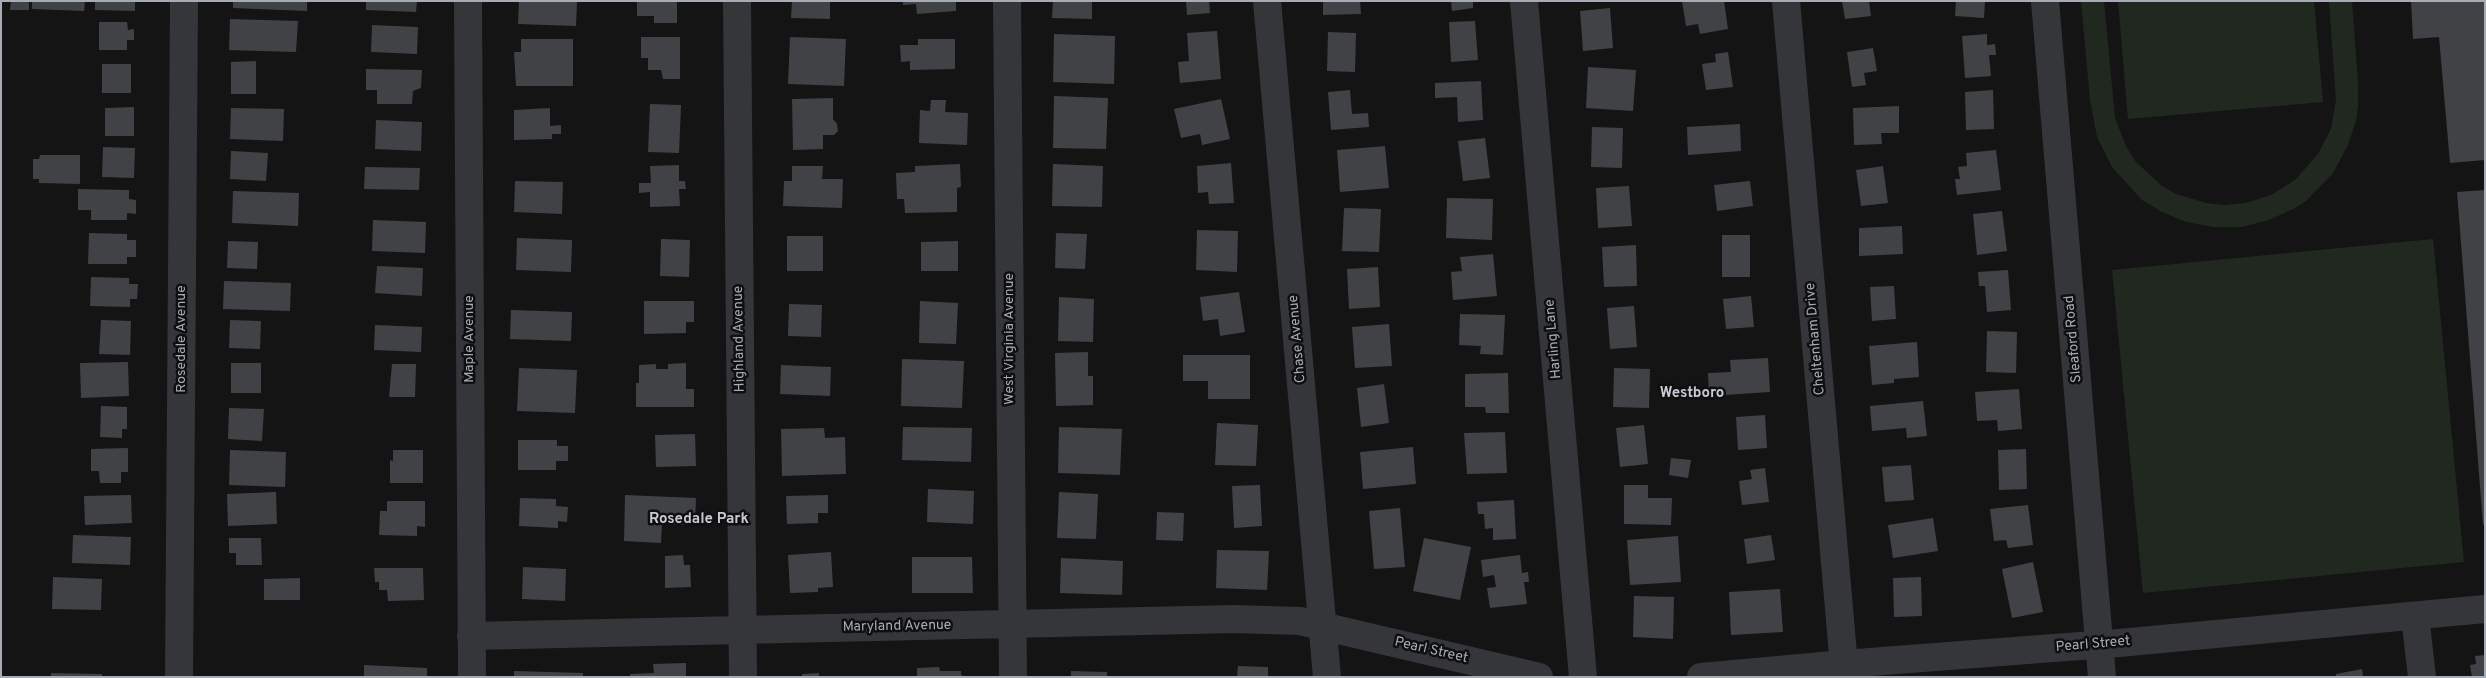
<!DOCTYPE html>
<html>
<head>
<meta charset="utf-8">
<style>
	body { margin:0 }
	#map { position:relative; width:2486px; height:678px; overflow:hidden; background:#141415; font-family:Overpass,sans-serif }
	canvas { display:block }
	.frame { position:absolute; inset:0; border:2px solid #a6acb5; pointer-events:none }
</style>
</head>
<body>
<div id="map">
<canvas width="2486" height="678"></canvas>
<div class="frame"></div>
</div>
<script>
const context = document.querySelector('canvas').getContext('2d');
context.lineJoin = 'round';
function paint(path, color) { context.fillStyle = color; context.fill(path, 'evenodd'); }
const poly = rows => new Path2D(rows.map(r => 'M' + r).join(''));
function stroke(path, color, width, dash) { context.strokeStyle = color; context.lineWidth = width; context.lineCap = dash ? 'butt' : 'round'; context.setLineDash(dash || []); context.stroke(path); }
function drawText(font, color, halo, rows, align = 'center') {
  context.font = font + ' Overpass,sans-serif'; context.lineWidth = 5; context.setLineDash([]); context.textBaseline = 'middle'; context.strokeStyle = halo; context.fillStyle = color; for (const [text, x, y, turn = 0] of rows) {
    context.save(); context.translate(x, y); context.rotate((+turn || 0) * Math.PI / 180); context.textAlign = isNaN(turn) ? turn : align; if (halo) context.strokeText(text, 0, 0); context.fillText(text, 0, 0); context.restore();
  }
}
paint(poly([
	[2081,1,2104,1,2115,118,2126,146,2135,161,2162,186,2176,194,2206,203,2225,205,2245,203,2271,195,2295,180,2318,154,2331,129,2336,100,2329,1,2352,1,2358,81,2358,106,2356,121,2348,145,2333,173,2306,201,2293,209,2269,220,2242,227,2213,227,2186,222,2162,212,2142,200,2112,167,2097,137,2090,100],
	[2118,1,2314,1,2323,102,2128,119],
	[2433,239,2464,562,2143,593,2112,270]
]), '#202820');
paint(poly([
	[11,1,29,1,29,10,10,10],
	[32,1,85,1,84,11,32,9],
	[95,1,135,1,135,11,95,10],
	[233,1,307,1,307,11,233,8],
	[366,1,417,1,416,12,366,10],
	[519,1,577,1,576,26,518,24],
	[637,1,677,1,677,23,654,23,654,16,637,16],
	[792,1,830,1,830,19,791,18],
	[903,1,956,1,956,11,917,14,916,4,903,5],
	[1053,1,1092,1,1092,19,1052,18],
	[1186,1,1209,1,1210,13,1187,15],
	[1323,1,1360,1,1361,14,1323,15],
	[1451,1,1473,1,1473,8,1452,11],
	[1682,1,1724,1,1728,29,1700,34,1698,24,1686,26],
	[1842,1,1869,1,1871,16,1845,19],
	[1956,1,1985,1,1984,18,1955,16],
	[2411,1,2485,1,2485,160,2450,163,2439,37,2413,39],
	[1610,8,1613,48,1583,51,1580,11],
	[230,19,298,21,296,52,229,50],
	[1475,21,1478,60,1451,62,1449,22],
	[99,22,127,22,128,30,134,29,134,40,127,40,127,50,99,50],
	[372,25,418,27,417,54,371,52],
	[1217,31,1221,79,1180,83,1178,62,1189,61,1187,33],
	[1328,32,1356,33,1355,72,1327,71],
	[1054,34,1115,36,1114,84,1053,82],
	[1987,34,1987,45,1995,44,1996,55,1989,55,1991,76,1965,78,1962,36],
	[641,37,680,37,680,79,663,79,661,70,648,70,648,58,641,58],
	[790,37,846,39,844,86,788,84],
	[521,39,573,39,573,86,516,86,514,52,521,52],
	[918,39,955,39,955,69,910,70,910,61,901,62,900,45,918,45],
	[1873,48,1877,71,1864,73,1866,85,1852,87,1847,52],
	[1728,52,1733,87,1706,90,1702,64,1716,62,1715,54],
	[256,61,256,94,231,94,231,62],
	[102,64,131,64,131,93,102,93],
	[1588,67,1636,70,1633,111,1586,108],
	[366,69,422,70,421,88,413,91,412,104,377,104,377,90,366,90],
	[1481,81,1483,120,1458,122,1457,97,1435,98,1435,83],
	[1350,90,1352,114,1368,113,1369,127,1331,130,1328,92],
	[1993,90,1994,129,1966,130,1965,92],
	[1054,96,1108,98,1106,149,1053,148],
	[833,98,833,119,837,124,838,131,834,135,823,135,823,149,793,150,792,99],
	[1221,99,1230,139,1202,145,1200,134,1181,138,1174,109],
	[931,100,946,100,945,112,968,113,967,145,919,143,920,110,930,111],
	[650,104,681,105,679,153,648,152],
	[1899,106,1899,133,1881,133,1882,144,1854,145,1853,108],
	[134,107,134,136,105,136,105,108],
	[231,108,284,109,283,141,230,139],
	[550,108,550,126,561,125,561,134,552,134,552,139,514,140,514,110],
	[376,120,422,122,421,151,375,149],
	[1740,124,1741,151,1688,155,1687,127],
	[1592,127,1623,128,1622,168,1591,167],
	[1485,138,1490,178,1463,181,1458,141],
	[1385,146,1389,188,1340,192,1337,150],
	[103,147,135,148,134,178,102,177],
	[1996,150,2001,190,1957,195,1955,179,1960,179,1958,167,1967,166,1966,153],
	[231,151,268,153,266,181,230,179],
	[40,155,80,155,80,184,39,183,39,179,33,179,33,159,39,159],
	[1231,163,1234,203,1209,204,1208,192,1198,193,1197,166],
	[960,164,961,187,957,188,957,212,905,213,904,199,897,199,896,173,915,172,915,166],
	[1053,164,1103,166,1102,207,1052,206],
	[679,165,679,181,685,181,686,189,679,189,680,206,650,207,650,192,639,193,639,183,651,183,650,166],
	[792,166,823,166,822,179,843,179,842,208,783,206,784,181,792,181],
	[1883,166,1888,203,1861,206,1856,170],
	[365,167,420,168,419,190,364,189],
	[515,181,563,182,562,214,514,212],
	[1750,181,1753,206,1717,211,1714,185],
	[1629,186,1632,226,1598,228,1596,188],
	[78,189,129,190,129,199,136,200,136,214,127,213,127,220,91,220,91,210,78,210],
	[2485,190,2485,524,2483,525,2457,192],
	[233,191,299,193,298,226,232,223],
	[1447,198,1493,199,1492,240,1446,238],
	[1344,208,1381,209,1379,252,1342,251],
	[2002,211,2007,251,1977,255,1973,214],
	[373,220,426,222,425,253,372,251],
	[1902,226,1903,254,1859,256,1859,228],
	[1197,230,1238,231,1237,272,1196,270],
	[89,233,127,234,127,240,136,240,136,257,127,257,127,264,88,264],
	[1056,233,1087,234,1085,269,1055,268],
	[1722,235,1750,235,1750,277,1722,277],
	[787,236,823,236,823,271,787,271],
	[517,238,572,240,571,272,516,270],
	[661,239,690,240,689,277,660,276],
	[228,241,258,242,257,269,227,268],
	[958,241,958,271,921,271,921,242],
	[1636,245,1637,286,1604,287,1602,247],
	[1493,254,1497,296,1453,300,1451,272,1462,271,1460,257],
	[377,266,423,268,422,296,375,293],
	[1378,267,1380,307,1349,309,1347,269],
	[2008,270,2011,310,1987,312,1985,286,1979,286,1978,272],
	[91,277,129,278,129,284,138,284,137,299,130,299,130,307,90,306],
	[224,281,291,283,290,311,223,309],
	[1894,286,1896,319,1872,321,1870,287],
	[1239,292,1245,332,1220,336,1218,319,1203,321,1200,297],
	[1751,296,1754,327,1726,329,1723,299],
	[1059,297,1094,299,1093,342,1058,341],
	[644,301,694,301,694,322,686,322,686,333,644,334],
	[920,301,958,303,956,344,919,343],
	[789,304,822,305,821,337,788,336],
	[1634,306,1637,347,1610,349,1607,308],
	[511,310,572,312,571,341,510,339],
	[1460,314,1505,315,1503,355,1480,354,1481,346,1459,345],
	[101,320,131,321,130,355,99,354],
	[230,320,261,321,260,349,229,348],
	[1389,324,1392,366,1355,368,1352,327],
	[375,325,422,327,421,352,374,350],
	[1987,331,2017,332,2016,373,1986,372],
	[1917,342,1919,377,1894,379,1894,383,1872,385,1869,346],
	[1088,352,1088,376,1093,376,1093,405,1056,406,1055,353],
	[1183,355,1250,355,1250,399,1208,399,1208,381,1183,381],
	[1768,358,1770,392,1709,396,1708,373,1731,372,1730,360],
	[902,359,964,361,962,408,901,406],
	[128,362,129,396,81,398,80,363],
	[231,363,261,363,261,393,231,393],
	[686,363,686,389,694,389,694,407,636,407,636,383,639,383,639,365,656,364,656,369,668,369,668,364],
	[392,364,416,364,415,397,389,397],
	[781,365,831,367,830,396,780,394],
	[519,368,577,370,575,413,517,411],
	[1614,368,1650,369,1649,408,1613,407],
	[1508,373,1509,413,1486,413,1485,407,1465,407,1465,374],
	[1384,384,1389,423,1361,427,1357,388],
	[2019,389,2022,429,1998,431,1997,420,1977,421,1975,392],
	[1923,401,1927,436,1907,438,1906,428,1872,431,1870,406],
	[101,406,127,407,127,429,122,429,122,438,100,437],
	[229,408,264,409,262,441,228,439],
	[1765,415,1767,448,1738,450,1736,417],
	[1217,423,1258,425,1256,466,1215,465],
	[1644,425,1648,464,1620,467,1616,428],
	[903,427,972,428,971,462,902,460],
	[1059,427,1122,429,1120,475,1058,473],
	[824,428,825,438,845,437,846,474,782,476,781,429],
	[1505,432,1507,473,1467,474,1464,433],
	[695,434,696,466,656,467,655,435],
	[518,440,557,440,557,446,568,446,568,461,556,461,556,470,518,470],
	[1413,447,1416,484,1363,489,1360,452],
	[128,448,128,472,121,472,121,483,100,483,99,471,91,471,91,449],
	[2026,449,2027,489,1999,490,1998,450],
	[230,450,286,452,285,487,229,485],
	[393,450,423,450,423,483,390,483,390,460,393,461],
	[1671,458,1691,460,1688,478,1669,475],
	[1911,465,1914,500,1885,502,1882,467],
	[1765,468,1769,502,1742,505,1739,481,1752,479,1750,470],
	[1260,485,1262,526,1234,528,1232,486],
	[1624,485,1648,485,1648,498,1672,498,1671,525,1624,524],
	[928,489,974,491,973,524,927,522],
	[276,492,277,524,228,526,227,494],
	[1059,492,1098,494,1096,539,1057,538],
	[131,495,132,523,85,525,84,496],
	[625,495,696,498,695,525,662,524,661,543,624,541],
	[828,495,828,513,818,513,818,523,787,524,786,496],
	[520,498,556,499,556,506,568,507,567,522,558,521,558,528,519,526],
	[1514,500,1516,539,1493,540,1493,528,1485,529,1484,514,1478,514,1477,502],
	[387,501,425,501,425,527,417,526,417,536,379,535,380,511,387,511],
	[2028,505,2033,545,2008,548,2006,540,1994,541,1990,509],
	[1400,508,1405,567,1374,569,1369,511],
	[1157,512,1184,513,1183,541,1156,540],
	[1933,518,1938,551,1893,558,1888,525],
	[73,535,131,537,130,565,72,563],
	[1771,535,1775,560,1747,564,1744,539],
	[1678,536,1681,582,1630,585,1627,540],
	[229,538,261,538,262,565,236,565,236,553,229,553],
	[1424,538,1471,547,1460,600,1413,591],
	[1217,550,1269,551,1267,590,1216,588],
	[831,552,833,587,818,588,818,592,790,593,788,555],
	[683,555,684,565,690,565,691,587,665,588,665,556],
	[1520,555,1522,573,1528,572,1529,582,1524,582,1527,604,1490,608,1487,588,1496,587,1494,575,1483,577,1481,560],
	[912,557,972,557,973,593,912,593],
	[1061,558,1123,561,1122,595,1060,593],
	[2033,562,2043,612,2012,618,2002,569],
	[523,567,566,569,565,601,522,599],
	[374,568,423,568,424,600,388,601,387,590,379,590,379,582,375,582],
	[53,577,102,579,101,610,52,609],
	[1921,577,1922,616,1894,617,1893,578],
	[300,578,300,600,264,600,264,579],
	[1780,589,1783,632,1731,635,1729,592],
	[1634,596,1674,597,1673,639,1633,637],
	[2485,655,2485,677,2472,677,2470,665,2476,664,2475,656],
	[686,663,686,677,630,677,630,674,654,673,653,664],
	[364,665,427,668,427,677,364,677],
	[1238,666,1268,667,1268,677,1237,677],
	[939,667,940,671,961,671,961,675,966,677,917,677,917,668],
	[2362,669,2363,677,2336,677,2336,674],
	[514,671,583,673,583,677,514,677],
	[1071,671,1107,672,1107,677,1071,677],
	[51,673,102,674,102,677,51,677],
	[819,673,819,677,802,677,802,674]
]), '#404245');
stroke(poly([
	[468,1,472,677],
	[737,1,743,677],
	[1007,1,1013,677],
	[1267,1,1327,677],
	[1524,1,1583,677],
	[1786,1,1845,677],
	[2045,1,2102,677],
	[2415,616,2422,677],
	[471,636,1234,619,1300,621,1539,677],
	[179,677,184,1],
	[1701,677,1844,664,2119,643,2485,609]
]), '#35363a', 28);
drawText('14px', '#a6acb5', '#0f0f10', [
	["Rosedale Avenue",182,339,-90],
	["Maple Avenue",470,339,-90],
	["Highland Avenue",740,339,-91],
	["West Virginia Avenue",1010,339,-90],
	["Chase Avenue",1298,339,-95],
	["Harling Lane",1554,339,-95],
	["Cheltenham Drive",1816,339,-95],
	["Sleaford Road",2074,339,-95],
	["Maryland Avenue",897,627,-1],
	["Pearl Street",2093,645,-5],
	["Pearl Street",1431,651,13]
]);
drawText('bold 15px', '#c7cad1', '#0f0f10', [
	["Westboro",1692,394],
	["Rosedale Park",699,520]
]);
</script>
</body>
</html>
